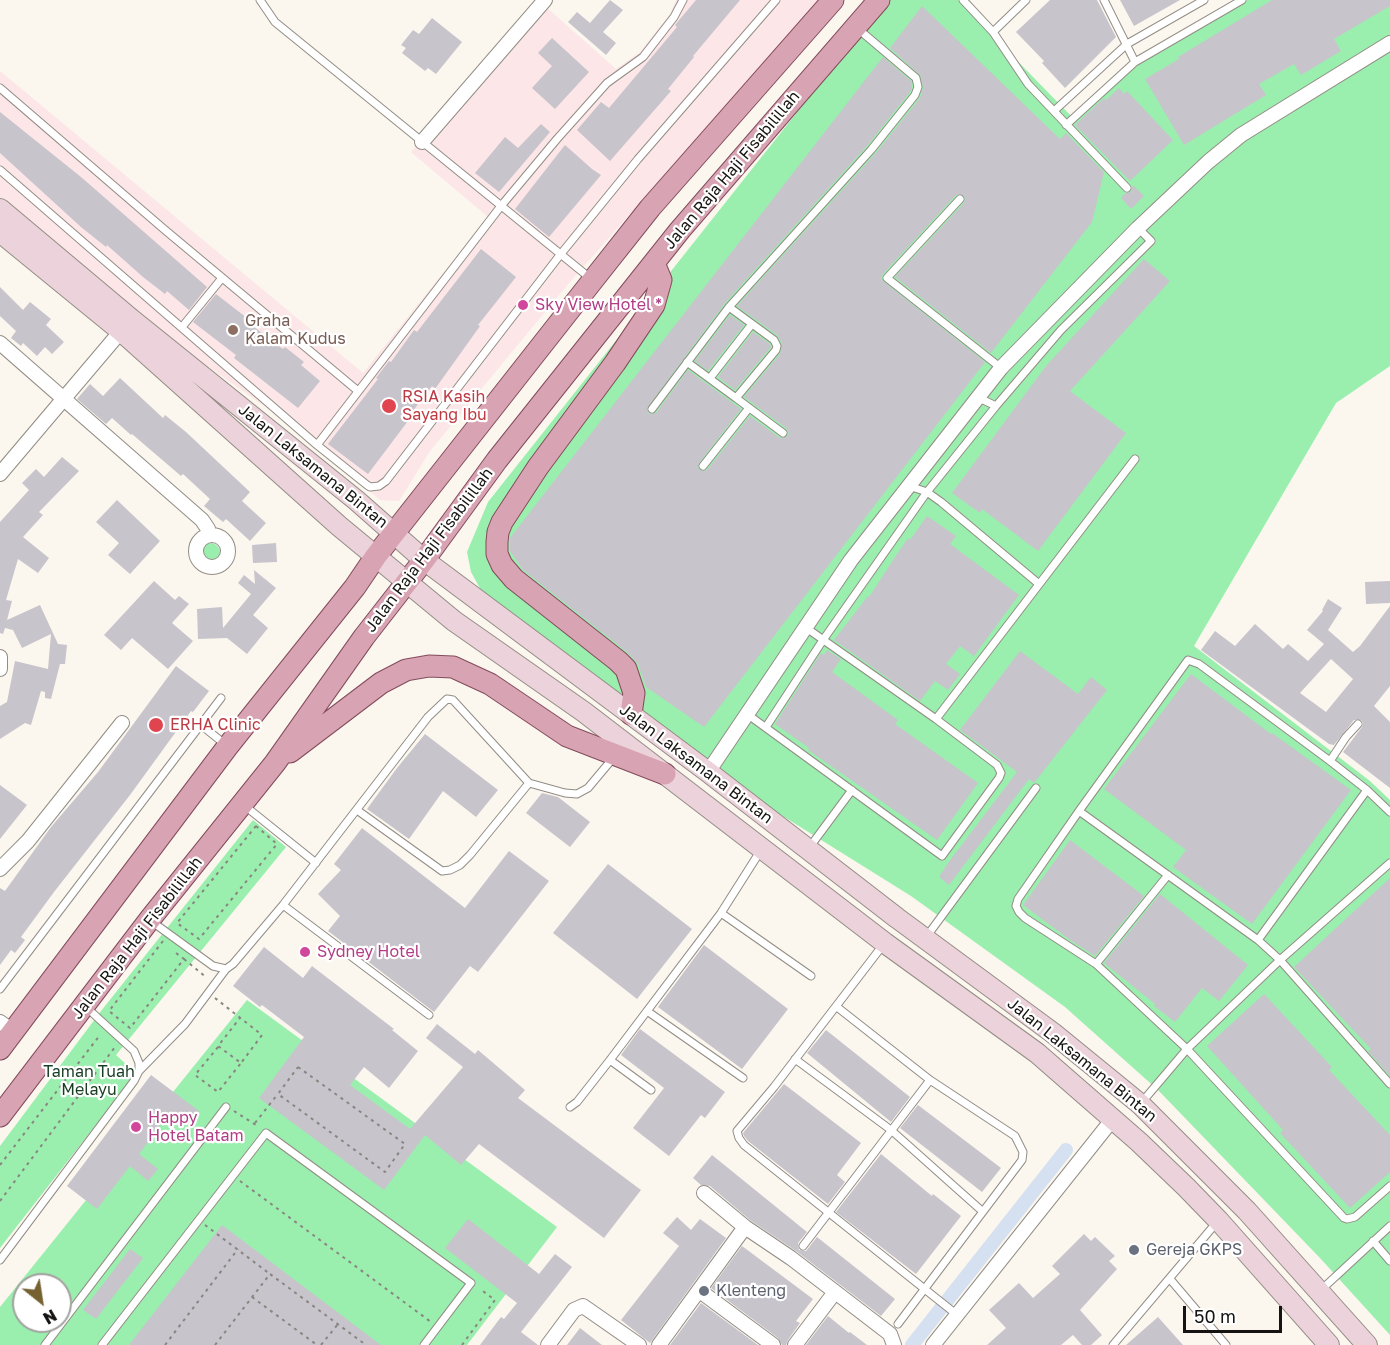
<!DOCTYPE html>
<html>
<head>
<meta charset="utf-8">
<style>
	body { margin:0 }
	#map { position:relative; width:1390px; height:1345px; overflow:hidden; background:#fbf6ee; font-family:"Golos Text",sans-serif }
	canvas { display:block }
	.north { position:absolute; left:12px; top:1273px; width:60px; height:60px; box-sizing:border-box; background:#fff; border:2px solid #a2a1a0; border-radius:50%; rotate:150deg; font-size:16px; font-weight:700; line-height:24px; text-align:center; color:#161412 }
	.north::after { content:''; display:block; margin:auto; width:21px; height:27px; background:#766231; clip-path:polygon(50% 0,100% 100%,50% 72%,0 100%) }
	.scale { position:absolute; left:1183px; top:1306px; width:99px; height:27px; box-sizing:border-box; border:3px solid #161412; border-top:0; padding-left:8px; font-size:18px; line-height:21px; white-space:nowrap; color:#161412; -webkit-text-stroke:4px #fff; paint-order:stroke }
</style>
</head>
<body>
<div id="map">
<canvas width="1390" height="1345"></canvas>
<div class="north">N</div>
<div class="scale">50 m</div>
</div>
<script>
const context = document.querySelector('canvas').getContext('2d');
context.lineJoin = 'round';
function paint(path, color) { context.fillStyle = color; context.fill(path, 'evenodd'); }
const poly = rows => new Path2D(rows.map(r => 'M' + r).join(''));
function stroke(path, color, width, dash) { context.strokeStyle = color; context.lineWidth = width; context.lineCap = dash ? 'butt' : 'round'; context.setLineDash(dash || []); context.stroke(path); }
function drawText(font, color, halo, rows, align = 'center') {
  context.font = font + ' "Golos Text",sans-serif'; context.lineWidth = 4.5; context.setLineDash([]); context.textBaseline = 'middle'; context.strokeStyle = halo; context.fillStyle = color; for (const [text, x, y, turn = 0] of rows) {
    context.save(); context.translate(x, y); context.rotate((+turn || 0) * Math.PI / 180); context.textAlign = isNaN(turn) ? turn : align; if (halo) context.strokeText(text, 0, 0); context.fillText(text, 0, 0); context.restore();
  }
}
paint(poly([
	[676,0,834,0,768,73,646,196,569,283,430,451,399,501,380,500,297,429,52,257,0,213,0,71,363,373,488,217,411,152,545,6,616,69,639,53,670,14]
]), '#fce6e7');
paint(poly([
	[886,0,958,0,1075,120,1135,65,1247,0,1390,0,1390,366,1336,403,1194,646,1370,781,1390,800,1390,1335,1320,1258,1158,1090,1065,1007,911,896,709,770,498,621,471,572,467,552,488,502],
	'202 552a9 9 0 1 1 18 0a9 9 0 1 1-18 0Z',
	[253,820,286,847,116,1055,127,1065,131,1073,130,1081,0,1248,0,1146,101,1011],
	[247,1000,557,1227,467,1345,0,1345,0,1307],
	[24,1285,60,1285,60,1321,24,1321]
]), '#9aefae');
stroke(poly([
	[912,1345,1066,1150]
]), '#d5e0f1', 14);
paint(poly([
	[610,0,623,10,603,32,616,43,606,55,568,22,577,12,590,23],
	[696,0,740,0,693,56,694,57,668,89,671,91,610,161,577,130,601,102,609,108,677,27,675,25],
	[1050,0,1097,0,1116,37,1065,88,1042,63,1044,61,1016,32],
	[1120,0,1180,0,1134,26],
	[1272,0,1390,0,1390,6,1334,39,1341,51,1301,75,1294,64,1259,84,1266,95,1184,145,1145,79,1179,59,1178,57],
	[922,6,1060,139,1066,133,1104,172,1092,222,991,353,895,277,964,203,965,198,963,195,956,195,883,274,881,278,884,282,985,362,704,727,646,687,638,664,627,652,523,570,510,551,510,538,883,57,911,81,912,87,910,92,867,146,725,303,647,408,649,414,656,413,688,370,741,409,699,463,698,468,702,471,707,470,750,416,780,438,787,437,789,433,786,428,744,397,780,354,782,343,777,335,737,306,875,154,920,98,923,88,921,76,890,48],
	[432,18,462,42,436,74,428,68,425,71,402,53,406,48,401,45,413,30,419,34],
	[552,38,589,72,555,109,532,88,552,66,538,53],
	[1119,88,1124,94,1127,91,1173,140,1130,181,1075,125,1104,98,1106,100],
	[0,112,81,177,207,287,189,310,167,291,165,294,143,277,107,245,106,247,81,227,0,153],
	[541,124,550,132,499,192,475,173,505,137,518,148],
	[565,145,592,169,601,175,549,237,515,209],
	[1133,185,1144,196,1131,209,1121,198,1125,193,1131,192],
	[481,249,516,277,478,325,480,326,435,389,432,386,412,412,414,413,368,474,328,444,378,379,376,378,389,361,391,362,414,330,417,332],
	[1144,259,1170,281,1070,391,1126,433,1038,551,982,509,980,513,952,493,1046,366],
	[0,287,23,310,30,302,51,319,46,325,64,342,52,354,45,347,37,356,23,343,21,346,11,338,16,331,0,316],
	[216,294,256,325,254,327,283,349,285,347,304,362,301,365,320,381,298,408,234,358,236,355,193,322],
	[730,315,744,325,708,371,695,361],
	[753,332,770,344,771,347,735,390,718,377],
	[120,378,163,418,165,415,186,432,250,492,242,501,266,523,250,541,226,519,223,522,204,506,210,499,183,474,181,476,132,434,131,435,112,418,106,424,77,399,90,384,103,396],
	[62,457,79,471,39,512,43,515,23,537,49,558,38,573,18,559,6,600,12,601,7,620,40,605,58,644,67,645,65,664,60,664,51,699,45,698,45,692,41,691,31,725,25,723,0,739,0,706,7,702,15,661,48,669,51,634,22,648,13,630,5,628,3,634,0,633,0,522,29,490,22,483,36,469,44,477],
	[117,500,160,541,130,574,108,555,119,543,96,522],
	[927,516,956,536,950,544,1019,595,974,656,960,646,946,664,960,674,948,690,935,681,920,701,834,640,868,596,869,597,897,554,908,538,910,540],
	[276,543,277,562,253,563,252,545],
	[254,570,276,588,253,615,268,628,247,654,227,638,198,639,197,609,222,607,223,628,251,594,238,583,244,575,255,584],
	[154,581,175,600,179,596,189,604,172,623,193,641,168,669,132,638,121,650,104,635],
	[1390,581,1390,603,1366,604,1365,582],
	[1328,599,1342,608,1328,630,1353,652,1360,646,1390,606,1390,686,1374,706,1390,722,1390,788,1343,752,1362,727,1363,723,1361,720,1354,720,1334,745,1329,744,1201,650,1215,631,1235,646,1255,624,1283,649,1288,644,1308,661,1324,644,1307,630,1323,611,1322,610],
	[1331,659,1353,679,1326,712,1300,693],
	[827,650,841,659,832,672,898,720,895,724,978,783,937,840,808,750,809,748,775,724,821,653,824,655],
	[1020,651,1078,694,1091,677,1107,690,1034,783,1029,779,949,885,939,877,948,863,1017,772,960,730],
	[176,666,209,691,193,712,191,711,130,795,54,892,21,937,25,940,15,953,11,950,0,965,0,888,5,891,51,827,98,772],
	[1191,674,1271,734,1272,733,1351,790,1252,924,1173,867,1186,850,1104,789],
	[425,734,498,790,476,817,443,791,409,839,367,809,397,768],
	[0,785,27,805,0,839],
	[542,793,558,797,590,822,570,847,526,813],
	[362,828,465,908,509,851,549,881,478,972,470,966,434,1012,328,931,340,916,318,894,341,870,334,864],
	[1070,840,1144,896,1095,956,1070,940,1023,905],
	[608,864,692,929,637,999,553,933],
	[1390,878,1390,1076,1368,1051,1371,1049,1294,967],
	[1160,894,1248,965,1219,1001,1202,988,1175,1022,1154,1006,1155,1004,1104,963],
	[704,945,788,1009,742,1069,658,1007],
	[264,947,303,978,312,966,394,1029,392,1030,418,1051,389,1088,364,1067,350,1085,410,1129,463,1067,426,1038,437,1024,475,1054,478,1050,525,1090,518,1098,641,1190,604,1238,479,1144,461,1165,425,1135,384,1190,259,1098,304,1037,262,1005,260,1007,233,986],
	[1264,994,1332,1067,1329,1070,1390,1135,1390,1172,1350,1208,1280,1133,1283,1130,1207,1046],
	[640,1029,725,1092,705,1118,701,1115,669,1156,633,1128,664,1088,621,1055],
	[826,1030,910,1097,891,1122,807,1053],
	[151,1075,199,1111,189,1124,171,1111,139,1154,158,1169,148,1181,130,1166,97,1209,67,1186],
	[784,1084,861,1143,837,1175,845,1182,828,1204,748,1141,744,1136,743,1133],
	[918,1105,1001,1168,982,1192,900,1128],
	[881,1154,932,1196,933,1194,961,1216,916,1274,836,1212],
	[712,1155,807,1232,798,1243,799,1250,806,1251,817,1237,895,1299,881,1316,796,1251,750,1220,710,1186,701,1185,693,1178],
	[677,1217,691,1230,700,1219,726,1238,650,1343,621,1320,679,1246,663,1233],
	[468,1219,539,1274,555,1254,572,1267,521,1332,538,1345,480,1345,501,1317,504,1319,517,1303,445,1248],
	[222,1225,381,1345,129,1345],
	[1084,1234,1091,1241,1095,1237,1115,1256,1109,1261,1117,1269,1080,1310,1102,1335,1091,1345,1082,1345,1073,1335,1061,1345,987,1345,1006,1328,989,1310,1019,1283,1033,1298,1060,1274,1052,1266],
	[742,1246,813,1299,796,1321,800,1323,788,1340,786,1345,782,1345,778,1338,711,1288],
	[130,1249,143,1258,96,1319,83,1310],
	[701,1303,758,1345,670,1345],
	[828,1316,849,1333,850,1332,867,1345,806,1345],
	[1158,1317,1183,1345,1126,1345],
	[580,1328,602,1345,567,1345]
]), '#c8c4cc');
const lane = poly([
	[260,0,275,22,590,278],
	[963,0,993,32,1028,84,1127,188],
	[1104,0,1135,62],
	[993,32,1026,0],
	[0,88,165,230,358,391],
	[1054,111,1127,44,1204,0],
	[1066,125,1135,62,1242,0],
	[0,170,317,445,367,485,370,487,379,486,386,481,560,255,638,159,776,0],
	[960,199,887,278,1001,368],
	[182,327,222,278],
	[687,362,736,398,776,350,777,346,774,340,729,307],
	[710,378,752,324],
	[977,397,996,406],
	[736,398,783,433],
	[652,409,729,307,871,150,915,95,918,87,916,78,857,28],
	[317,445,501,206,557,139,607,83,643,57,674,17,683,0],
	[703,466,749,408],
	[909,486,927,492,941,502,1039,584],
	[747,714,942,856,999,778,1001,773,997,765,936,719,805,627],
	[936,719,1135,459],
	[201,725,226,745],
	[766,727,823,640,927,492,996,406,1061,330,1151,241,1138,228],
	[1330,761,1346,737,1358,724],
	[245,806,316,863],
	[357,810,442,871,450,870,460,865,470,855,529,783],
	[1079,811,1258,940,1280,960,1390,1084],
	[1390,812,1367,790,1330,761,1199,664,1188,660,1079,811,1018,899,1016,906,1019,912,1025,918,1096,964,1187,1049,1344,1218,1347,1219,1355,1217,1390,1186],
	[809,848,852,790],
	[283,905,429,1015],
	[721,913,811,976],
	[151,921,213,966,226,969,233,964,283,905,428,717,447,699,453,700,529,783,565,793,577,794,588,788,614,757],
	[927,936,1036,788],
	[1258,940,1367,790],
	[883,945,774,1087,737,1131,739,1138,744,1145,956,1314],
	[1096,964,1168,875],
	[0,989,221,698],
	[837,1007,930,1080,1015,1136,1023,1152,1022,1160,898,1324],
	[647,1011,743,1078],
	[795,1059,891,1130,982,1211],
	[610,1060,651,1090],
	[139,1071,185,1024,226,969],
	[1142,1102,1187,1049,1280,960,1390,863],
	[570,1107,577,1102,610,1060,721,913,761,850],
	[1373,1241,1390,1261],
	[803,1246,930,1080],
	[0,1260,134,1081,139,1071,139,1063,134,1051,86,1007],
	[1170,1279,1226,1345],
	[1321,1290,1390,1226],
	[45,1345,226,1107],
	[102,1345,266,1133,471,1283,424,1345],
	[1113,1345,1217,1222]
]);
const street = poly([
	[422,142,545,0],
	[0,343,202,520,208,529,209,535],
	[0,474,127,324],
	'196 551a16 16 0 1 1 32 0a16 16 0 1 1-32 0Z',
	[0,657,0,669],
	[708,772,851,560,1001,368,1138,228,1208,162,1241,135,1390,43],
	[0,869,28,841,122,723],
	[0,1022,13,1031],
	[704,1193,745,1227,791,1258,890,1334,894,1345],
	[700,1291,773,1345],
	[548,1345,574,1310,583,1306,639,1345],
	[659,1345,745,1227],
	[795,1345,835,1292],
	[933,1345,1112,1120]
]);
const secondary = poly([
	[0,209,131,319,356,500,424,560,708,772,897,918,1053,1033,1140,1104,1247,1211,1367,1345],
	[0,232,121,331,339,526,454,621,584,712,885,943,1037,1053,1139,1142,1186,1187,1219,1221,1329,1345]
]);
const primary = poly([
	[631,714,634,693,626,669,618,661,514,579,502,565,497,554,497,542,498,532,502,522,538,467,615,363,654,305,661,280,654,263],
	[290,752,381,683,406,670,429,666,453,667,490,684,567,736,665,774],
	[0,1049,228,746,355,587,376,556,593,280,650,208,833,0],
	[0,1116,150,919,275,763,364,637,424,560,497,460,680,230,879,0]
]);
stroke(lane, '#928d85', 9);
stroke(street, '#928d85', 16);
stroke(secondary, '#928d85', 22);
stroke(primary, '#834b5b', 23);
stroke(poly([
	[256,826,277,844,199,939,177,923,256,826],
	[163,941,109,1011,130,1028,184,959,176,953],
	[184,959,207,978],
	[215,998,262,1035,241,1063,218,1046,240,1018],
	[218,1047,195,1075,218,1092,241,1063],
	[298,1067,405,1144,385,1172,278,1094,298,1067],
	[234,1111,259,1127],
	[255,1123,277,1095],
	[0,1165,100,1035],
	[240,1181,431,1322],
	[0,1201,115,1047],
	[205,1225,270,1274],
	[252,1297,317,1345],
	[165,1345,238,1249],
	[215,1345,270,1274,366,1345],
	[321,1345,338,1324],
	[462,1345,495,1300,480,1289]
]), '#898580', 2, [3, 4.5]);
stroke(lane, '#fff', 7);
stroke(street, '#fff', 14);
stroke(secondary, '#ecd2da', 20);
stroke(primary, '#d8a4b4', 21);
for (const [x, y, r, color] of [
	[523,305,6,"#d1479c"],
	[233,330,6,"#8d6e63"],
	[389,406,8,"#e0444e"],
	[156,725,8,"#e0444e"],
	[305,952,6,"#d1479c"],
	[136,1127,6,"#d1479c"],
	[1134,1250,6,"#6b7280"],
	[704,1291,6,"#6b7280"]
]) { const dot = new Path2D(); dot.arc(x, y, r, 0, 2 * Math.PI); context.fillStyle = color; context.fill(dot); stroke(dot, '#fff', 2); }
drawText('16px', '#161412', '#fff', [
	["Jalan Raja Haji Fisabilillah",732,170,-50],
	["Jalan Laksamana Bintan",313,466,39],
	["Jalan Raja Haji Fisabilillah",429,550,-53],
	["Jalan Laksamana Bintan",696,764,37],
	["Jalan Raja Haji Fisabilillah",137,938,-52],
	["Jalan Laksamana Bintan",1082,1060,39]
]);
drawText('16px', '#b23c85', '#fff', [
	["Sky View Hotel *",535,305],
	["Sydney Hotel",317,952],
	["Happy",148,1118],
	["Hotel Batam",148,1136]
], 'left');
drawText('16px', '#785e54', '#fff', [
	["Graha",245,321],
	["Kalam Kudus",245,339]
], 'left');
drawText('16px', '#be3a42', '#fff', [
	["RSIA Kasih",402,397],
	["Sayang Ibu",402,415],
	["ERHA Clinic",170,725]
], 'left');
drawText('16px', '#173d22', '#fff', [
	["Taman Tuah",89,1072],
	["Melayu",89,1090]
]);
drawText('16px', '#5b616d', '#fff', [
	["Gereja GKPS",1146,1250],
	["Klenteng",716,1291]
], 'left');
</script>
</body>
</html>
